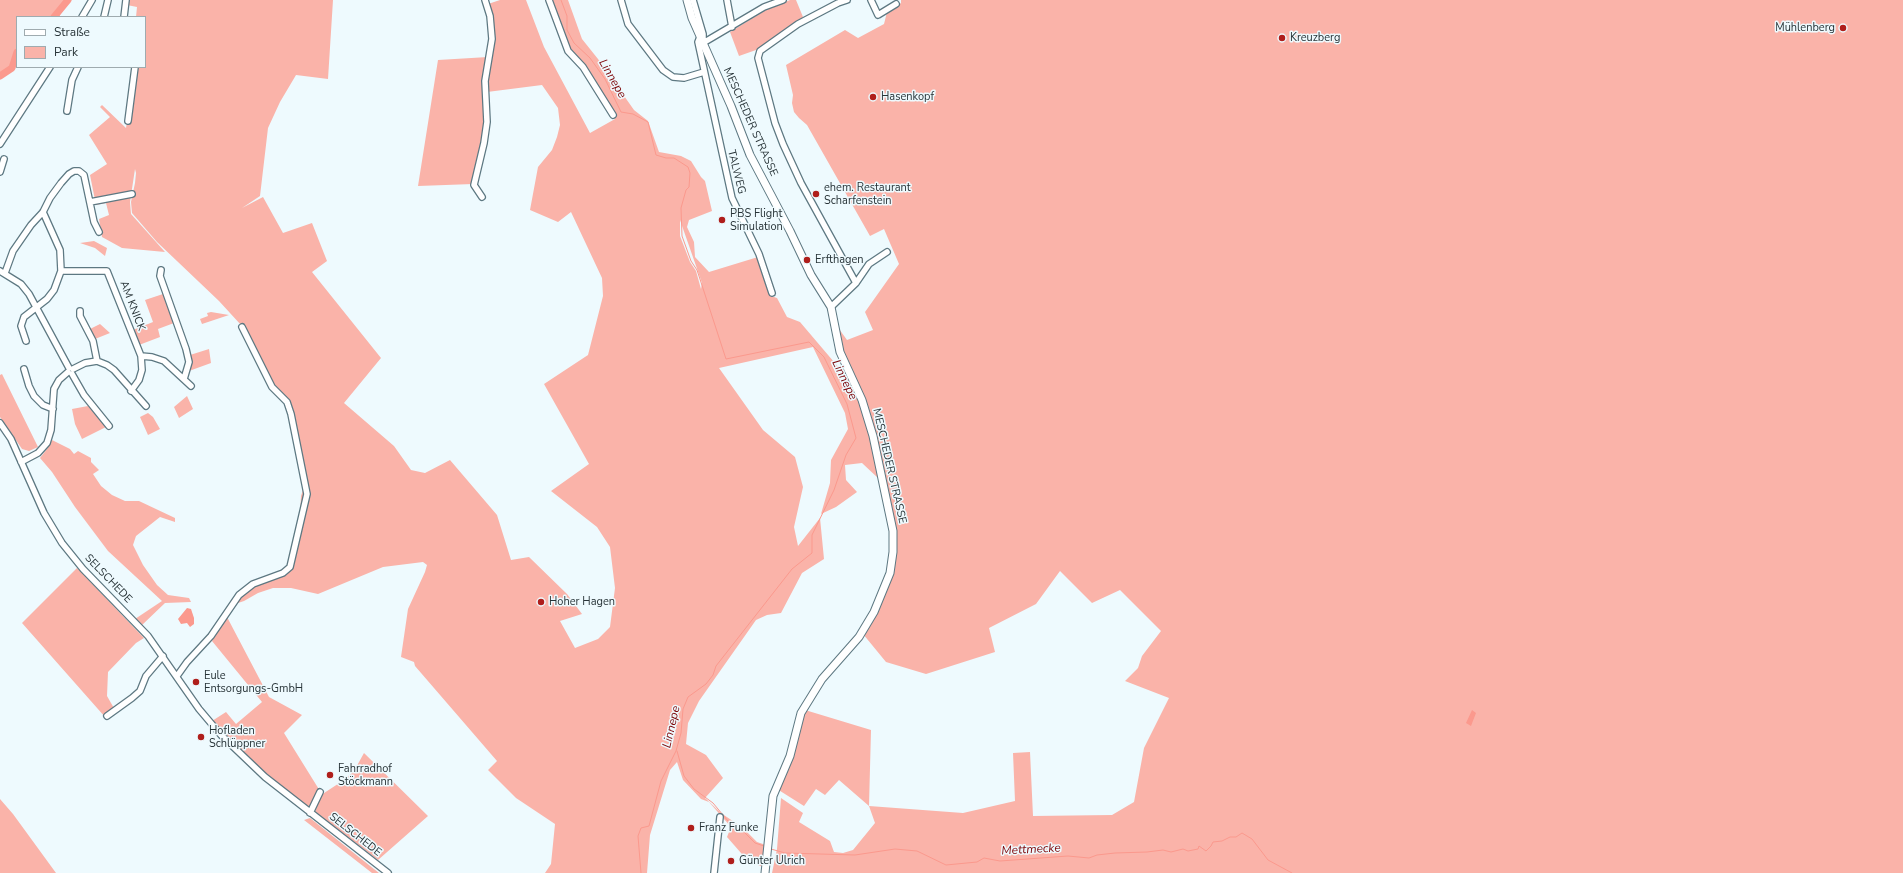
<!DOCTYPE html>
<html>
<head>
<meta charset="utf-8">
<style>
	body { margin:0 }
	#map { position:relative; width:1903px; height:873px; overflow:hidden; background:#eefafe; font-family:"Nunito Sans",sans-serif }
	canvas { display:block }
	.legend { position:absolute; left:16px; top:16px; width:130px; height:52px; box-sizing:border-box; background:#eefafe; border:1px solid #9fabaf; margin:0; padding:5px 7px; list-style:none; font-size:12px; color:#283438 }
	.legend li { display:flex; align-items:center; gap:8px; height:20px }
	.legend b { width:20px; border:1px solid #9fabaf }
</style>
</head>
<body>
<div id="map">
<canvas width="1903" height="873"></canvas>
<ul class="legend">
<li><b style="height:5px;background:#fff"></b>Straße</li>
<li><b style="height:11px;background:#fab3a9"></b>Park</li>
</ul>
</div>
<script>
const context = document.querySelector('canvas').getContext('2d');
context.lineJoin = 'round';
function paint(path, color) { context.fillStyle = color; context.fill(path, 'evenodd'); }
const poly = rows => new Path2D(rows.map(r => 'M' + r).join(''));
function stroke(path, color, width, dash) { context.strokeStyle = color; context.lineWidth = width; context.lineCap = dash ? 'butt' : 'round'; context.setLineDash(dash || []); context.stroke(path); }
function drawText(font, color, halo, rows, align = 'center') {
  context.font = font + ' "Nunito Sans",sans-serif'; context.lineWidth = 3; context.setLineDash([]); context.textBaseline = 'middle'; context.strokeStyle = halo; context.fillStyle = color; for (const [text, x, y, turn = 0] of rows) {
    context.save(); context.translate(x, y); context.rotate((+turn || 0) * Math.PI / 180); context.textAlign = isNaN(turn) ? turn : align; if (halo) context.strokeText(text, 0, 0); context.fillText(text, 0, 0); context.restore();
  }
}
paint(poly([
	[0,0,67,0,59,17,17,17,17,60,14,68,0,79],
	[128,0,333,0,328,79,296,75,280,102,268,128,260,196,242,208,263,197,283,233,312,223,327,261,312,272,381,358,344,403,394,446,411,470,425,473,450,460,497,515,511,560,529,557,567,594,582,614,560,621,575,648,598,639,610,627,615,588,610,547,597,527,551,491,589,464,544,384,588,355,603,296,602,278,571,212,558,222,530,210,538,167,552,150,557,137,560,125,558,108,542,85,487,92,486,82,493,40,488,4,500,0,526,0,544,47,590,133,615,119,585,66,570,50,552,0,568,0,582,39,598,59,634,110,648,121,659,152,681,156,691,161,701,177,705,181,712,211,689,220,687,227,694,242,695,257,709,272,758,257,771,296,777,298,787,317,800,322,851,382,869,429,879,479,862,463,845,465,846,480,857,492,836,507,821,514,830,483,831,460,848,429,845,413,813,347,719,368,763,430,795,457,803,487,794,527,798,546,820,518,824,559,802,573,781,613,767,615,756,620,699,701,688,723,686,744,706,755,723,778,705,798,721,813,743,828,757,842,766,845,763,867,748,861,727,837,731,827,709,802,701,799,683,780,677,762,670,770,650,835,647,873,545,873,551,864,555,824,516,798,488,770,497,761,415,666,414,662,401,657,408,609,425,572,427,565,423,562,383,567,318,594,291,588,273,588,258,593,244,601,232,605,245,591,291,568,300,517,301,496,304,487,293,413,274,386,241,325,219,301,157,242,132,213,131,202,135,183,136,173,135,169,130,202,131,214,165,252,122,248,102,237,99,219,109,215,106,203,96,205,90,175,107,164,89,135,110,117,100,107,102,105,126,128,136,67,145,67,145,17,136,17,137,7,127,5],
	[680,220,702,283,701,289,696,271,690,262,680,236],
	[790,0,796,0,803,17,756,50,739,56,730,32,766,10],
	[901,0,1903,0,1903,873,772,873,777,849,781,798,803,813,799,822,830,841,834,852,843,853,853,850,875,823,869,806,839,780,825,795,816,789,804,806,777,789,805,710,871,730,869,806,963,813,1015,801,1013,753,1030,752,1033,816,1112,815,1134,802,1144,748,1169,698,1125,681,1138,668,1142,656,1161,631,1120,590,1092,603,1060,571,1036,604,989,628,995,652,926,674,886,662,863,634,894,563,886,485,844,355,837,326,847,340,873,330,865,312,899,264,884,229,870,236,807,125,799,118,794,112,792,103,793,95,786,65,845,30,858,38,884,24,887,12,901,3],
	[488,57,485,132,473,184,418,186,438,60],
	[94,241,107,248,105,256,95,248,80,243],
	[163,294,174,323,158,329,160,337,139,345,133,330,153,322,145,300],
	[211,312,229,315,202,324,200,319,208,316,207,313],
	[100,324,110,333,95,339,90,329],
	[209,349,211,363,189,371,190,355],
	[2,374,38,447,29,451,22,449,0,417,0,375],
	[187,396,193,409,179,418,174,407],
	[88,406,106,427,82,439,75,424,72,409],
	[148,413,153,417,160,429,148,435,140,417],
	[52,440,70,449,74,454,78,451,91,458,91,462,99,470,93,474,101,486,112,495,125,501,139,501,175,518,175,522,160,517,136,536,133,545,143,565,157,585,168,595,189,598,191,602,165,603,141,626,135,619,162,601,108,551,75,507,52,472,40,458,47,449],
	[77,568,144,638,136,643,108,672,107,696,115,710,105,717,22,623],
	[227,617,269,697,302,715,284,733,320,791,311,806,305,807,248,759,212,721,226,712,236,724,262,702,212,641],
	[364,753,428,816,378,860,315,812,321,795,344,780,354,771],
	[0,799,13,814,56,873,0,873],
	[310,818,379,873,372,873,304,820]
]), '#fab3a9');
paint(poly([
	[187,608,191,609,194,618,194,624,190,627,187,623,181,624,178,619],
	[1472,710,1476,713,1471,726,1466,723]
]), '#fb998d');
stroke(poly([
	[561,0,567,16,567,30,574,43,590,58,605,79,621,112,633,114,648,122,656,155,666,158,674,158,688,167,690,173,689,187,686,190,681,208,682,236,691,261,697,270,726,359,809,342,824,357,847,404,856,438,846,455,834,490,812,535,812,553,792,569,716,666,713,675,706,684,688,697,683,709,681,733,676,751,661,781,649,826,641,828,638,836,641,873],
	[677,751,684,776,694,789,713,803,728,821,743,831,755,843,764,846],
	[771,849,785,853,855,855,895,849,917,851,946,865,977,862,984,858,1000,861,1068,856,1089,858,1097,855,1115,853,1147,852,1163,850,1171,852,1183,849,1188,851,1198,849,1199,846,1206,851,1211,846,1213,842,1222,841,1230,837,1236,837,1242,833,1252,839,1268,860,1292,873]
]), '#fb998d', 1);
stroke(poly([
	[54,17,68,0],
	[0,76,12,68,17,52]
]), '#fb998d', 7);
const minor = poly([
	[549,0,568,51,583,67,613,115],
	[621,0,628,24,663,70,673,77,684,78,704,72],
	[693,0,703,34,703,41],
	[727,0,732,27],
	[847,0,838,3,798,24,760,51,758,58,775,123,783,144,801,183,856,283],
	[871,0,878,15,896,4],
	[82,17,92,0],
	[104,17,108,0],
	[124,17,126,0],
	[700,37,698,42,732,198,759,254,772,293],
	[703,43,764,7,783,0],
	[67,111,72,80,78,67],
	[128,121,135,67],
	[0,144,50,67],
	[0,172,4,159],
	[482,197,474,185,484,143,487,122,485,81,492,39,490,16,485,0],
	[90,202,132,194],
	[161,270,160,276,186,349,189,362,184,379],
	[0,271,21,284,29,294,69,368],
	[61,271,107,271,141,356,142,370,139,380,131,391],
	[5,273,13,251,31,225,43,212,50,198,61,183,69,174,74,171,79,171,84,175,94,222,99,232],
	[831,307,856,283,869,264,887,252],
	[80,311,80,316,93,341,97,361],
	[26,341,21,326,24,317,47,299,54,290,61,271,60,250,43,212],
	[141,356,152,357,164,361,191,386],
	[24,369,29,386,34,396,43,405,53,409],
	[73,369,85,363,97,361,107,365,114,370,146,406],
	[72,374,84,395,109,426],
	[0,423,11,439,44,513,62,543,83,569,148,636,199,709,221,735,265,777,388,873],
	[21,462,38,453,47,443,51,430,54,389,59,380,68,372],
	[177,676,187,662,211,636,239,595,253,584,283,573,290,567,307,494,291,414,287,402,272,387,242,327],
	[107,716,132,698,140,691,146,676,163,656],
	[310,813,320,792],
	[714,873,720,817]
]);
const major = poly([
	[687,0,692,18,731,106,750,155,790,231,811,275,831,307,840,352,862,400,873,436,893,531,893,552,890,573,874,612,859,637,822,679,801,713,790,756,773,796,765,873]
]);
stroke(minor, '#5d7882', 8);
stroke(major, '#5d7882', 9);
stroke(minor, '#fff', 5.5);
stroke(major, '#fff', 7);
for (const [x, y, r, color] of [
	[1843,28,4,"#af1e1b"],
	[1282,38,4,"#af1e1b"],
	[873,97,4,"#af1e1b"],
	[816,194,4,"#af1e1b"],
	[722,220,4,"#af1e1b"],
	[807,260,4,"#af1e1b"],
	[541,602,4,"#af1e1b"],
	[196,682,4,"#af1e1b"],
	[201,737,4,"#af1e1b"],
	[330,775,4,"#af1e1b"],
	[691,828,4,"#af1e1b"],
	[731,861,4,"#af1e1b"]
]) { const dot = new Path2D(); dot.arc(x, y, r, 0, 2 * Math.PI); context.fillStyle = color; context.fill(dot); stroke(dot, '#eefafe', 1.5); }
drawText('11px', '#283438', '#eefafe', [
	["Mühlenberg",1835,28,"right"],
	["Kreuzberg",1290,38],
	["Hasenkopf",881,97],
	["ehem. Restaurant",824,188],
	["Scharfenstein",824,201],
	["PBS Flight",730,214],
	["Simulation",730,227],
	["Erfthagen",815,260],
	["Hoher Hagen",549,602],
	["Eule",204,676],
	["Entsorgungs-GmbH",204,689],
	["Hofladen",209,731],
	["Schlüppner",209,744],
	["Fahrradhof",338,769],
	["Stöckmann",338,782],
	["Franz Funke",699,828],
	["Günter Ulrich",739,861]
], 'left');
drawText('11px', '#283438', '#eefafe', [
	["MESCHEDER STRASSE",750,122,66],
	["TALWEG",736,172,76],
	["AM KNICK",132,306,69],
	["MESCHEDER STRASSE",889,466,77],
	["SELSCHEDE",108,579,46],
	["SELSCHEDE",355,835,38]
]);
drawText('italic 12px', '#7d0407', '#eefafe', [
	["Linnepe",612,79,60],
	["Linnepe",844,380,64],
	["Linnepe",672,727,-77],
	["Mettmecke",1031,850,-3]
]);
</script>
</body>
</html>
